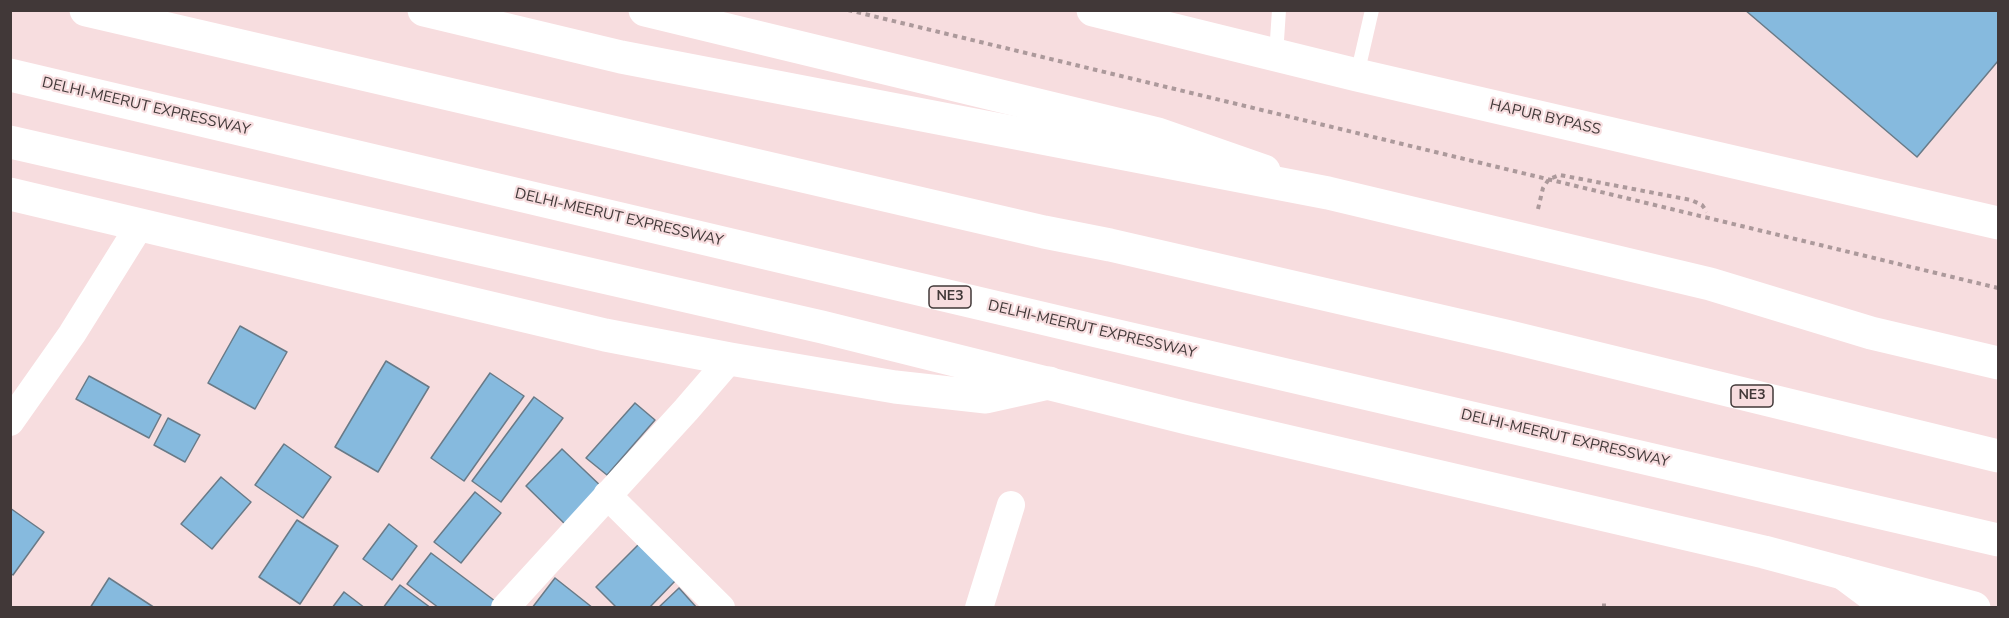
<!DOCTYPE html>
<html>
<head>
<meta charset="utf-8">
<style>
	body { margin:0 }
	#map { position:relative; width:2009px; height:618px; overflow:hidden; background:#f7dddf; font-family:"Nunito Sans",sans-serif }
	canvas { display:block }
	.frame { position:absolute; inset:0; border:12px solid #413838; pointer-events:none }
</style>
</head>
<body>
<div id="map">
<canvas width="2009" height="618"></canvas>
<div class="frame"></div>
</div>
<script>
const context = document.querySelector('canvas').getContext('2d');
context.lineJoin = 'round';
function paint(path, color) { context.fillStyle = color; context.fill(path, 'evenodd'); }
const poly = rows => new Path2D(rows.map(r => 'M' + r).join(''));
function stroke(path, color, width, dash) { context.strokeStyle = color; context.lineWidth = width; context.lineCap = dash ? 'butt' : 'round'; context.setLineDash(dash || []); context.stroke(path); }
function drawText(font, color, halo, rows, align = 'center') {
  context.font = font + ' "Nunito Sans",sans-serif'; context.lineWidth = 4.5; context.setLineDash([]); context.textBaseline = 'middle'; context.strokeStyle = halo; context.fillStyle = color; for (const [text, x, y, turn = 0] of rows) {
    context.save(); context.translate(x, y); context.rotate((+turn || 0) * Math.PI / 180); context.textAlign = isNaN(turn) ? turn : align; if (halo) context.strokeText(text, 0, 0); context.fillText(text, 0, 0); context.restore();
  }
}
const building = poly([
	[1745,10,1998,10,1998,61,1917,157,1745,10],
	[240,326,287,352,255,409,208,383,240,326],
	[386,361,429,387,378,472,335,447,386,361],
	[490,373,524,396,464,481,431,458,490,373],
	[89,376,161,415,149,438,76,399,89,376],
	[534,397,563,418,501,502,472,481,534,397],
	[635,403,655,420,607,475,586,458,635,403],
	[168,418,200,435,185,462,154,445,168,418],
	[284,444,331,477,303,518,255,485,284,444],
	[562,449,605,490,568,527,526,486,562,449],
	[221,477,251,502,212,549,181,524,221,477],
	[475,492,501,513,461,563,434,542,475,492],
	[10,508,44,532,13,575,10,573,10,508],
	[297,520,338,546,300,604,259,577,297,520],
	[389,524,417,546,392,580,363,559,389,524],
	[640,543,676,580,649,608,617,608,596,587,640,543],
	[431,553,499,604,496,608,439,608,407,584,431,553],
	[109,578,155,608,90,608,109,578],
	[555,578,593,608,532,608,555,578],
	[400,585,431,608,383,608,400,585],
	[679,588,697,608,658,608,679,588],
	[344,592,365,608,332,608,344,592]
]);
paint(building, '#86bade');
stroke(building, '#697a87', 1.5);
stroke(poly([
	[848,10,1998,288],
	[1538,209,1543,188,1549,179,1560,175,1691,200,1702,205,1707,212],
	[1604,608,1604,601]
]), '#ac999b', 4, [4.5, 4.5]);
stroke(poly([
	[1276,55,1279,10],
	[1357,75,1372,10]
]), '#fff', 14);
stroke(poly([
	[10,422,72,334,140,225],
	[607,495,721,608],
	[505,608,686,410,730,359],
	[979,608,1011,505]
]), '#fff', 28);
stroke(poly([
	[645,10,1158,134,1264,171],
	[1093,10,1357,75,1998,223],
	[10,194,605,335,730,359,895,387,986,397,1049,383],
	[1843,573,1890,608]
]), '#fff', 33);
stroke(poly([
	[424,10,621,57,1328,193,1710,284,1871,333,1998,363],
	[10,142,822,327,1187,418,1764,552,1974,608]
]), '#fff', 33);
stroke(poly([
	[86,10,1044,232,1110,245,1506,336,1998,456],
	[10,75,1088,329,1998,540]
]), '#fff', 33);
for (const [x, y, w] of [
	[950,297,42],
	[1752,396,42]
]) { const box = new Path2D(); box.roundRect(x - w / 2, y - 11, w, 22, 4.5); context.fillStyle = '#f7dddf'; context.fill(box); stroke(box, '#413838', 1.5); }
drawText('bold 14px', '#413838', null, [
	["NE3",950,297],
	["NE3",1752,396]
]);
drawText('15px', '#413838', '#f7dddf', [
	["DELHI-MEERUT EXPRESSWAY",146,107,13],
	["HAPUR BYPASS",1545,118,13],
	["DELHI-MEERUT EXPRESSWAY",619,218,13],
	["DELHI-MEERUT EXPRESSWAY",1092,330,13],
	["DELHI-MEERUT EXPRESSWAY",1565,439,13]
]);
</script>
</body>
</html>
